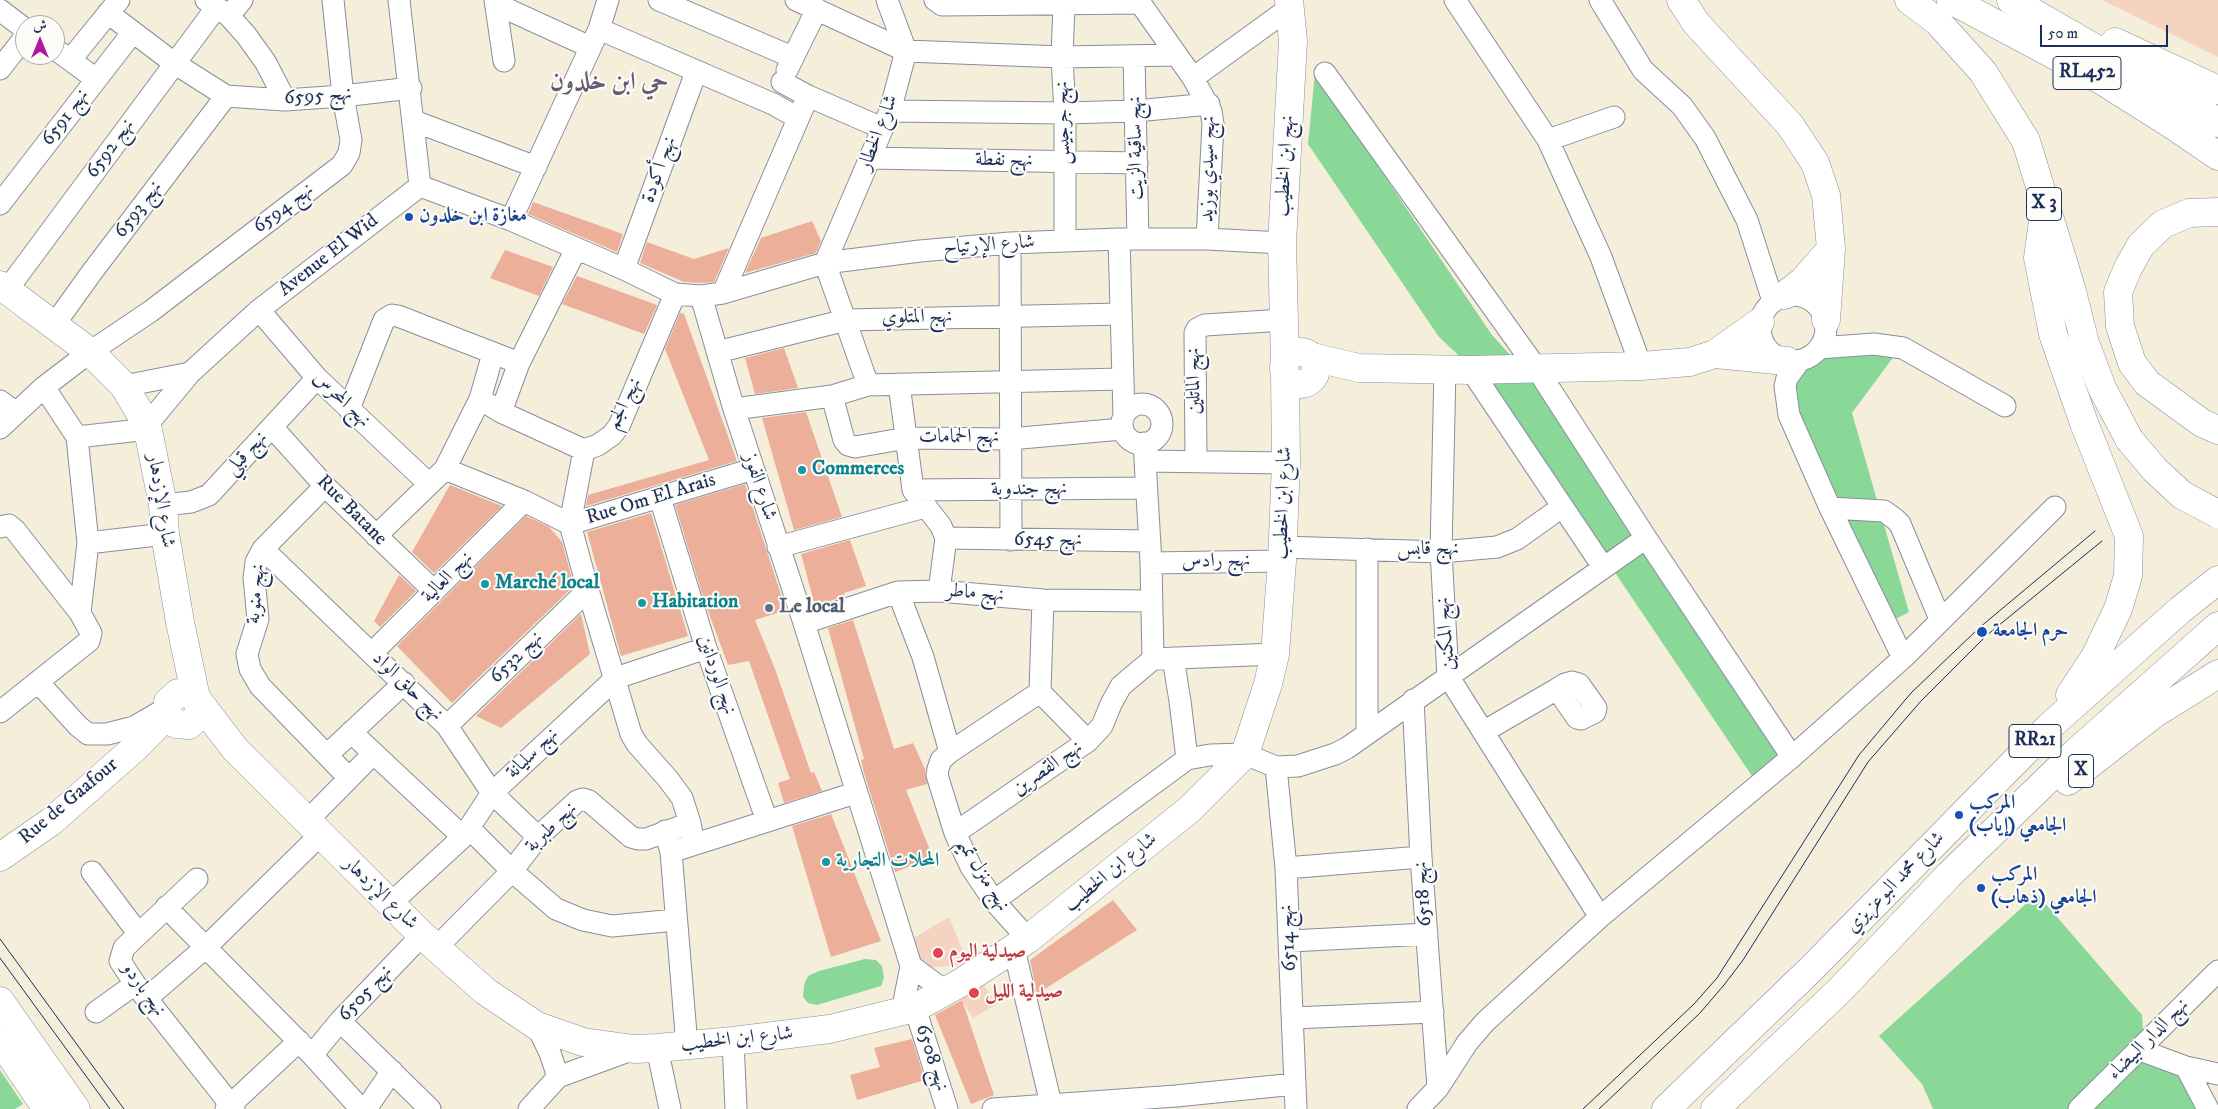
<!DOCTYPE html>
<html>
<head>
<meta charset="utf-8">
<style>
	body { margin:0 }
	#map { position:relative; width:2218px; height:1109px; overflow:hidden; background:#f5eedb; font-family:"IM FELL DW Pica",Amiri,serif }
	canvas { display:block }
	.north { position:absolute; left:15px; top:15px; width:50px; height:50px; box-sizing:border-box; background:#fdfcf7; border:1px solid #a3aaba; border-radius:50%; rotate:0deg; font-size:14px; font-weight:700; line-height:20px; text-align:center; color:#1b2f5e }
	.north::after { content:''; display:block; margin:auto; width:18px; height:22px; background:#b5179e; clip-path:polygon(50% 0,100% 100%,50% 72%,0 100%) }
	.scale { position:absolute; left:2040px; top:25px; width:128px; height:22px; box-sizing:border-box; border:2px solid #1b2f5e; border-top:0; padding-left:6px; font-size:15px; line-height:18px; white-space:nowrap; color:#1b2f5e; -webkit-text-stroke:4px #fdfcf7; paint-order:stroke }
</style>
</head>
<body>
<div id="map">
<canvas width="2218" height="1109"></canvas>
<div class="north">ش</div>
<div class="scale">50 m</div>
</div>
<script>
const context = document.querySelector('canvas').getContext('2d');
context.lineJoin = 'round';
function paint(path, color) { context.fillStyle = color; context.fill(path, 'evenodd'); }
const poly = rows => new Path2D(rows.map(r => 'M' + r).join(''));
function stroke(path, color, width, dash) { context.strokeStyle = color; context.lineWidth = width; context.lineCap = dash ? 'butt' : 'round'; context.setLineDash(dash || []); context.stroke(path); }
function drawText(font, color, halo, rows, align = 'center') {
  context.font = font + ' "IM FELL DW Pica",Amiri,serif'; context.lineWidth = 4; context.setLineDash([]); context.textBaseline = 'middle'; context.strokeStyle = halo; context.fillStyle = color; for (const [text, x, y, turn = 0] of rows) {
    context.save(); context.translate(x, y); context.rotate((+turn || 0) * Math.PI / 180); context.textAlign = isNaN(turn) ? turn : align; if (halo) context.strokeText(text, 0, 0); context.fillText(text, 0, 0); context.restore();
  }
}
paint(poly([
	[2102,0,2218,0,2218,57],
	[949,917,968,964,919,969,907,942],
	[977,975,997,1004,973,1018,955,989]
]), '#f5d3c1');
paint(poly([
	[1315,73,1492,335,1534,381,1781,753,1752,776,1486,381,1439,337,1308,144],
	[1831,350,1897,352,1852,413,1909,612,1888,623,1786,414,1791,376,1808,360],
	[2037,894,2142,1015,2145,1061,2178,1074,2196,1109,1933,1109,1922,1084,1879,1036],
	[865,959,876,960,882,966,884,978,881,986,817,1005,808,1003,803,997,804,985,808,976,819,971],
	[0,1070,23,1104,15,1109,0,1109]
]), '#89d897');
paint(poly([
	[533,202,623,234,617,252,528,214],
	[812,221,821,241,816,253,745,273,761,238],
	[647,242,694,259,729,248,714,282,701,283,684,282,640,263],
	[505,250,553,267,539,296,490,278],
	[577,276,657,305,644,334,562,304],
	[680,313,684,314,737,461,586,506,588,495,709,460,665,349],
	[784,348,798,388,755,394,745,358],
	[806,412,842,517,794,530,762,418],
	[745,484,786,610,755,620,775,669,811,773,814,772,822,791,784,803,778,783,790,779,749,661,728,665,704,600,675,505],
	[450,485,502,506,434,573,412,552],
	[651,513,688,636,621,656,587,532],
	[526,516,549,527,562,542,574,586,452,703,397,646],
	[850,540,866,586,844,593,845,596,821,604,820,600,814,602,801,554],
	[399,575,416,591,380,627,374,621],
	[581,614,590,654,501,728,476,716],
	[853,620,894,749,913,743,925,769,927,784,906,790,933,858,895,872,864,773,861,760,864,759,828,628],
	[831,814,881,941,831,957,792,826],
	[1113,900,1137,930,1037,994,1030,960],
	[962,1000,994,1095,971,1104,935,1015],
	[912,1039,925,1080,857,1100,850,1075,880,1067,874,1048]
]), '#ebaf9a');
const street = poly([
	[206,0,229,16,246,35,266,63,285,100],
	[495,0,504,61],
	[659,0,792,57],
	[796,0,906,51,1062,57,1177,55],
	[935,0,942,5,1140,3],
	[1138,0,1193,78,1211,111,1213,124,1207,239],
	[1455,0,1548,140,1601,257,1641,366],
	[1600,0,1643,70,1682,106,1705,138,1747,220,1773,301],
	[496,4,590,47],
	[1064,5,1062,57,1065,113,1065,241],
	[0,10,25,29],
	[108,13,174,63,226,96,285,100,343,96,411,88],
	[229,16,242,0],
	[599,29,773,104,798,118],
	[55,49,96,79],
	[1134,57,1138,239],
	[71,59,119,0],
	[0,69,25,37],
	[787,70,817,9],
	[1325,73,1537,369,1646,538,1792,757],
	[1193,78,1291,7],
	[782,82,808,96,882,128],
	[890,111,1065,113,1136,111,1209,104],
	[414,121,536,167],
	[1548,140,1614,117],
	[870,158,1137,163],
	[420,186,511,220,624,269,675,294,701,296,723,293,825,263,920,251,1010,243,1119,239,1207,239,1282,243],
	[0,204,133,32],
	[511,220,599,29,608,0],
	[1119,239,1124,415],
	[1010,243,1011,540],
	[624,269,696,72],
	[7,290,216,8],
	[723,293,808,96],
	'1760 328a33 33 0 1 1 66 0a33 33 0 1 1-66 0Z',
	[701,296,734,409,804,623,911,966,902,1012],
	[259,310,317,378,429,484],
	[54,325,92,272,226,96],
	[1819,348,1874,344,1903,348,2005,406],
	[717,352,846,320,1120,314],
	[1800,360,1787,378,1785,386,1789,415,1830,508,1903,658],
	[1445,368,1441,552,1448,676,1600,917],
	[1471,370,1603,567],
	[899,384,913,490,941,526,946,538,939,591],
	[868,385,825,263,890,111,906,51,887,0],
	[124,386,190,373],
	[44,387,77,437,88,543,80,613],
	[832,396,844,440,848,445,855,447,907,438,1010,439,1122,429],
	[480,399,501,412,584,450,598,445,612,435,619,426,675,294],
	[0,401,16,413],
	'1122 424a20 20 0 1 1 40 0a20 20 0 1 1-40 0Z',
	[349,409,384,320,392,315,398,316,519,363],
	[734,409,832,396,868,385,1121,379],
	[501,412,519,363,576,249],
	[147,425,190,373,259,310,420,186,399,0],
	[272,427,325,486,434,591],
	[0,428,44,387,90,352,151,311,342,165,349,153,351,140,343,96,333,0],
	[77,437,149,429],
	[1144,443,1151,563,1153,659,1275,654],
	[584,450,570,524,588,590,631,734,637,744,668,779,682,798,690,823,694,844],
	[1145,461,1286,463],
	[1196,461,1195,333,1197,329,1205,325,1284,320],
	[445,469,480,399,493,354],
	[325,486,263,549,256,562,254,578,258,619,247,654,250,669,260,686,348,777],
	[913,490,1146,488],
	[660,498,706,648,767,821],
	[163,505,191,502,209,495,317,378],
	[1830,508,1884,511,1895,519,1900,524,1940,619],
	[0,527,9,525,15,530,80,613,91,633,89,641,0,712],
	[376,536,445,469,524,501,570,524,753,469],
	[946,538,1150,541],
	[88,543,165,534],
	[778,547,925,507],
	[1282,547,1441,552,1497,547,1517,539,1562,507],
	[263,549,447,726,492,793,538,837],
	[1367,549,1367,734],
	[1151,563,1282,561],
	[898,592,923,657,950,752],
	[1043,600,1040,692,1088,741],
	[804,623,898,592,939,591,1043,600,1151,601],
	[372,653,524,501],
	[1173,658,1180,701,1187,759],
	[38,682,78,726,88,734,107,734,134,727,165,709],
	[1413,700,1421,857,1438,1088],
	[447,726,588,590],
	[351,732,463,837],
	[1483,732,1557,689,1565,684,1572,682,1579,684,1596,708,1595,712,1581,719,1577,718,1557,689],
	[327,755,404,683],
	[1276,767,1286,868,1296,1109],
	[307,821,373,754],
	[469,828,512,871,556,909,583,920,612,926,676,920],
	[665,831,671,852,687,1046],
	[955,833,1088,741,1102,726,1111,704,1121,686,1153,659],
	[680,849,855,793],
	[1286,868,1421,857],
	[92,872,138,933],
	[197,879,124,948,120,961,135,984,234,1109],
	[994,901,1187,759,1210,755,1245,754,1276,767,1298,766,1335,754,1347,748,1646,538],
	[390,904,463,837,492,793,616,678,706,648],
	[166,907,312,1055,361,1109],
	[1028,939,994,901,971,867,955,833,937,775,938,769,941,760,950,752,1040,692],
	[1290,941,1427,934],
	[436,948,512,871,538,837,577,801,583,799,589,801,631,837,638,839,646,839,690,823],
	[1014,949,1051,1104],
	[911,966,945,991],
	[147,998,205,948,320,835],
	[915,1008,947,1109],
	[96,1012,135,984],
	[1293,1018,1433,1012],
	[340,1021,430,1109],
	[537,1026,550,1053,558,1077],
	[733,1041,736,1109],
	[657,1048,670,1109],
	[2140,1050,2186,1067,2218,1074],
	[312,1055,340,1021,422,935],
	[2186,1067,2208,1109],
	[226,1109,299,1041],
	[366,1109,392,1071],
	[529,1109,558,1077,634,1049],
	[993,1109,1176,1096,1295,1084],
	[1418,1109,1438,1088,1467,1043,1485,1022,1600,917,1792,757,1903,658,2055,507],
	[2079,1109,2218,971]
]);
const secondary = poly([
	[0,285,90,352,124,386,147,425,163,505,165,534,180,622,196,698],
	[1760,322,1715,354,1787,361],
	'1284 368a16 16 0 1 1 32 0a16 16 0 1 1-32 0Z',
	[1312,357,1359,368,1471,370,1641,366,1690,362,1715,354],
	[1285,362,1282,243,1293,41,1289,0],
	[199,704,198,717,189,725,176,724,167,715,168,702,178,693,191,694,196,698,235,749,422,935,485,991,537,1026,583,1042,634,1049,657,1048,733,1041,830,1029,915,1008,962,982,1028,939,1190,809,1245,754,1268,684,1275,654,1282,561,1286,463,1285,374],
	[0,857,52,821,137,746,167,715],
	[0,1001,76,1109],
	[0,1040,47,1109]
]);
const highway = poly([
	[1681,0,1696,23,1790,125,1815,163,1826,195,1831,249,1826,320],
	[1909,0,1938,22,1983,72,2026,141,2071,288,2085,343,2102,388,2129,439],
	[1951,0,2101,80,2174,126,2218,156],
	[2011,0,2190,103,2218,123],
	[2115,42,2218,90],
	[2045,207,2038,258,2053,334,2084,423,2129,536,2128,576,2118,609,2095,657,2070,695],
	[2218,212,2189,213,2163,224,2141,245,2128,268,2118,292,2120,326,2132,363,2147,383,2202,423,2218,430],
	[1785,295,1803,281,1831,249],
	[2068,781,2154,714,2218,674],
	[1666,1109,1812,968,2049,727,2180,610,2218,580],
	[1715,1109,1840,990,1949,875,2075,753,2218,626]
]);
stroke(street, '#888e9c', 23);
stroke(secondary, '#888e9c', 29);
stroke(highway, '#888e9c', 29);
stroke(street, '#fff', 21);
stroke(secondary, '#fff', 28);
stroke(highway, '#fff', 28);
stroke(poly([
	[0,939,124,1109],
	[0,958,110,1109],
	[1583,1109,1694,1004,1717,978,1859,755,1911,693,1979,628,2095,531],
	[1599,1109,1700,1013,1724,985,1743,960,1868,762,1921,701,1987,635,2102,541]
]), '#1b2f5e', 1);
const highwayBridge = poly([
	[2129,439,2155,470,2182,495,2218,514]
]);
stroke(highwayBridge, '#888e9c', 29, []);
stroke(highwayBridge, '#fff', 28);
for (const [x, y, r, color] of [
	[409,217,5,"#1a4fb4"],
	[802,470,5,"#0f9aa8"],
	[485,584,5,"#0f9aa8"],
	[642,603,5,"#0f9aa8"],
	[769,608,5,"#5c6f8a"],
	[1982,632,6,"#1a4fb4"],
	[1959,815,5,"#1a4fb4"],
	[826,862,5,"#0f9aa8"],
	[1981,888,5,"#1a4fb4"],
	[938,953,6,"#e0444e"],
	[974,993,6,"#e0444e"]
]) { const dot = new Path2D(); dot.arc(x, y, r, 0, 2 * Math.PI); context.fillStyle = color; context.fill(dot); stroke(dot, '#fdfcf7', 2); }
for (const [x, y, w] of [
	[2087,73,68],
	[2044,204,35],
	[2035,741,52],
	[2081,771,25]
]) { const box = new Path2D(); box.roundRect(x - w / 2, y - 16.5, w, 33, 4); context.fillStyle = '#fdfcf7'; context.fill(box); stroke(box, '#1b2f5e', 1); }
drawText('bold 19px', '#1b2f5e', null, [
	["RL452",2087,73],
	["X 3",2044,204],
	["RR21",2035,741],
	["X",2081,771]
]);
drawText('20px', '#1b2f5e', '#fdfcf7', [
	["نهج 6595",318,97,-4],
	["نهج 6591",66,118,-53],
	["نهج جرجيس",1064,123,-91],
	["شارع الخطار",879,133,-69],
	["نهج ساقية الزيت",1137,148,-91],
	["نهج 6592",111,149,-54],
	["نهج نفطة",1004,161,1],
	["نهج ابن الخطيب",1286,166,-87],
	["نهج سيدي بوزيد",1209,169,-89],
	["نهج أكودة",660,170,-70],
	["نهج 6594",284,209,-37],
	["نهج 6593",139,210,-53],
	["شارع الإرتياح",989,246,-4],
	["Avenue El Wid",329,256,-38],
	["نهج المتلوي",917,318,-1],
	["نهج الماتلين",1195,381,-91],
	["نهج المحرس",341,400,44],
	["نهج الجم",625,404,-63],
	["نهج الحمامات",959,438],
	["نهج قبلي",247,454,-47],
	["شارع الفوز",759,487,72],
	["نهج جندوبة",1029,490,-1],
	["Rue Om El Arais",651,500,-17],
	["شارع الإزدهار",160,501,81],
	["شارع ابن الخطيب",1284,503,-88],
	["Rue Batane",351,511,45],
	["نهج 6545",1048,541],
	["نهج قابس",1428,550],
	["نهج رادس",1216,562,-1],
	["نهج العالية",448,578,-45],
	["نهج منوبة",257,594,-85],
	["نهج ماطر",975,594,5],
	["نهج المكنين",1447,634,-95],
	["نهج 6532",517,658,-44],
	["نهج الوردانين",716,675,71],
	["نهج حلق الواد",407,687,44],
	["نهج سليانة",533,754,-44],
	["نهج القصرين",1048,769,-35],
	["Rue de Gaafour",69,802,-40],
	["نهج طبربة",552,828,-44],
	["شارع ابن الخطيب",1111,873,-39],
	["نهج منزل تميم",982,875,58],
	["شارع محمد البوعزيزي",1896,883,-46],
	["شارع الإزدهار",380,894,44],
	["نهج 6518",1424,894,-94],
	["نهج 6514",1289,938,-93],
	["نهج باردو",143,990,55],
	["نهج 6505",366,994,-47],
	["شارع ابن الخطيب",737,1040,-6],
	["نهج الدار البيضاء",2149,1040,-45],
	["نهج 6508",931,1058,72]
]);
drawText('bold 20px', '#164399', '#fdfcf7', [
	["مغازة ابن خلدون",419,217],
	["حرم الجامعة",1993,632],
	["المركب",1969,804],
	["الجامعي (إياب)",1969,827],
	["المركب",1991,876],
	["الجامعي (ذهاب)",1991,899]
], 'left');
drawText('bold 20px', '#0d838f', '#fdfcf7', [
	["Commerces",812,470],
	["Marché local",495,584],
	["Habitation",652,603],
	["المحلات التجارية",836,862]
], 'left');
drawText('bold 20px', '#4e5e75', '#fdfcf7', [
	["Le local",779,608]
], 'left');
drawText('bold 20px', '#be3a42', '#fdfcf7', [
	["صيدلية اليوم",949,953],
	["صيدلية الليل",985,993]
], 'left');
drawText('bold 25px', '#645c73', '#fdfcf7', [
	["حي ابن خلدون",609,84]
]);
</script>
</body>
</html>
